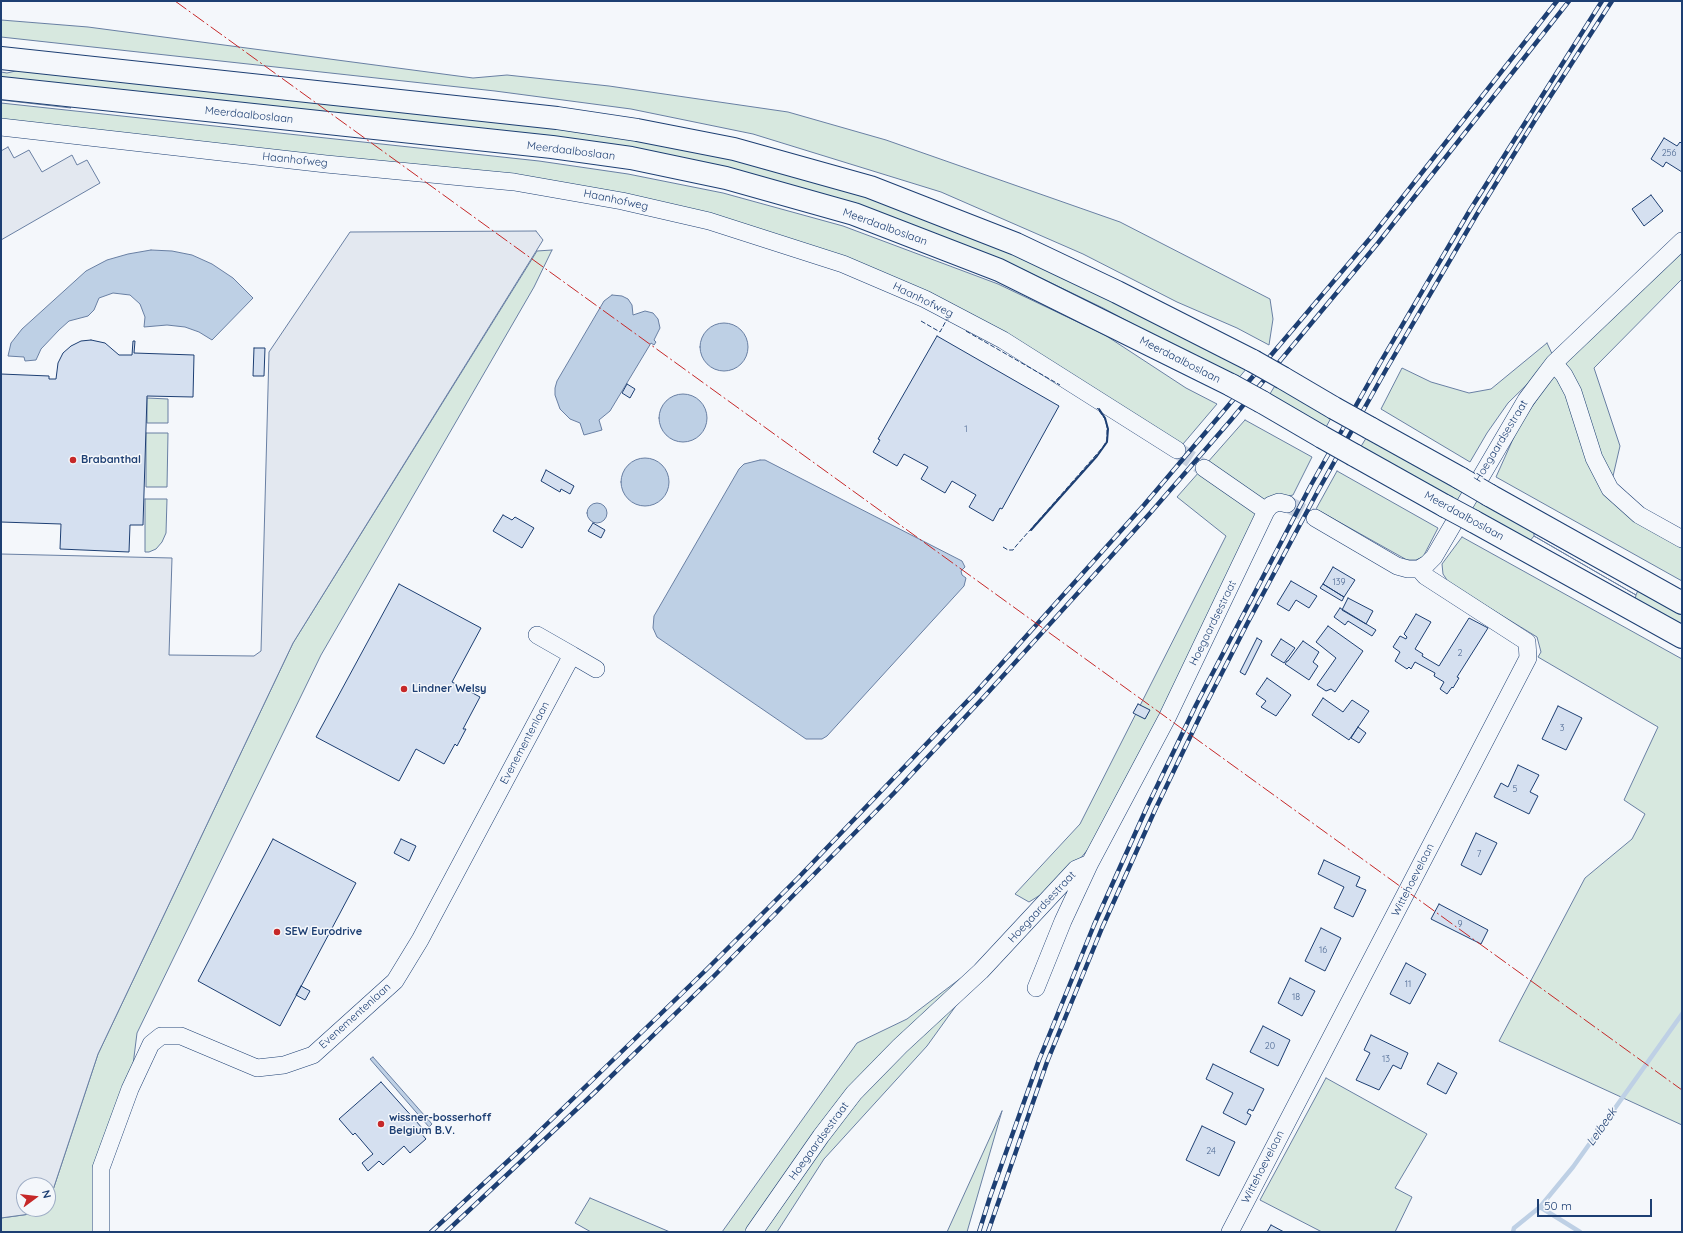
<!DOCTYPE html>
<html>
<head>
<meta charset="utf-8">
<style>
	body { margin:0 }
	#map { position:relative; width:1683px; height:1233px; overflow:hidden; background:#f4f7fb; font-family:Quicksand,sans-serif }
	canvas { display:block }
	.frame { position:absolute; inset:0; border:2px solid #1d3f73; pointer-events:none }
	.north { position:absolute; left:16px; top:1177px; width:40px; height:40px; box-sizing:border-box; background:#f4f7fb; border:1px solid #9eadc5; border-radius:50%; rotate:75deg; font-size:11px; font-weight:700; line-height:16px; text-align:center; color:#1d3f73 }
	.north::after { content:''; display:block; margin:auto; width:14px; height:18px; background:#c62828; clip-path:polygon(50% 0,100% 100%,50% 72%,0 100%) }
	.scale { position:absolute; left:1537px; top:1199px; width:115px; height:18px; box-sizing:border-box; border:2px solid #1d3f73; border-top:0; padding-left:5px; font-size:12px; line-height:14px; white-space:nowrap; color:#1d3f73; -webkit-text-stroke:3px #f4f7fb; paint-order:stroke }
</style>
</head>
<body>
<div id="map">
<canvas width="1683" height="1233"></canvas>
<div class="frame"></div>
<div class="north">N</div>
<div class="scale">50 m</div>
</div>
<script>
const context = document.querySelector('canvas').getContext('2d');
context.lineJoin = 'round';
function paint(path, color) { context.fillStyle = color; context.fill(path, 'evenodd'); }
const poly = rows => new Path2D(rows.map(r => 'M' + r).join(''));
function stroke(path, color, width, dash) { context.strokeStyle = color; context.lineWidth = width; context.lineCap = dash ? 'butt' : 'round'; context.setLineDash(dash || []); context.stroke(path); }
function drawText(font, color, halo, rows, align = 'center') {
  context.font = font + ' Quicksand,sans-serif'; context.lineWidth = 3; context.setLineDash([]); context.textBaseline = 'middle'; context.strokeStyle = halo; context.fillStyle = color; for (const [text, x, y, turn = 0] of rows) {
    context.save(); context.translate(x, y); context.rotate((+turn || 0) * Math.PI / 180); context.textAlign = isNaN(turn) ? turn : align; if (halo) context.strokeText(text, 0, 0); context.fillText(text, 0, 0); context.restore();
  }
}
const green = poly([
	[1,20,88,27,473,78,507,75,609,86,788,112,886,140,1120,222,1270,299,1273,319,1269,345,1237,328,1177,302,1083,254,941,192,753,134,631,109,495,91,1,37,1,20],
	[28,68,638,137,824,181,998,243,1247,368,1237,380,1103,308,1022,269,820,194,1,79,1,72,7,73,28,68],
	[1,95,63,101,71,108,1,100,1,95],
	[1,103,539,161,628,174,723,193,843,226,998,284,1105,335,1186,388,1217,404,1183,444,1177,444,927,296,576,186,1,125,1,103],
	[552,250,534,287,321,655,137,1033,130,1089,101,1168,101,1232,1,1232,1,1218,30,1214,40,1209,48,1209,48,1205,98,1054,293,643,537,251,552,250],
	[1682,250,1682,279,1594,368,1620,446,1610,489,1682,546,1682,581,1496,477,1518,428,1549,381,1563,364,1682,250],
	[1547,343,1554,358,1508,403,1487,433,1470,462,1381,409,1402,368,1431,382,1469,393,1491,389,1547,343],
	[1276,384,1332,416,1325,429,1268,397,1276,384],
	[147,398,168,399,168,423,147,423,147,398],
	[1245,420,1312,457,1293,495,1264,502,1165,712,1094,842,1061,882,1029,902,1015,894,1080,824,1226,536,1177,497,1245,420],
	[146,433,168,433,167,487,146,487,146,433],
	[1368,435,1534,532,1534,536,1636,595,1639,588,1682,610,1682,627,1635,600,1636,595,1534,536,1529,542,1360,448,1368,435],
	[1337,471,1438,528,1423,557,1416,560,1407,560,1316,509,1337,471],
	[145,499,167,499,166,533,162,542,156,549,149,552,145,552,145,499],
	[1462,537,1682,659,1682,1125,1499,1041,1585,878,1632,839,1645,814,1624,800,1658,727,1538,657,1541,652,1537,637,1449,583,1443,574,1442,564,1462,537],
	[1011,940,981,971,927,1046,824,1159,777,1232,722,1232,857,1043,907,1019,1011,940],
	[1326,1078,1427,1134,1395,1188,1412,1197,1395,1232,1322,1232,1260,1200,1326,1078],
	[1002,1111,967,1232,947,1232,1002,1111],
	[590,1198,670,1232,591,1232,575,1223,590,1198]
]);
paint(green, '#d7e8df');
stroke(green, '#687fa3', 1);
const parking = poly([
	[8,147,14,158,29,150,42,172,72,155,77,165,87,160,100,183,1,240,1,151,8,147],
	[536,231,543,240,293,643,98,1054,48,1205,48,1185,24,1185,24,1209,40,1209,30,1214,1,1218,1,554,172,558,169,655,254,656,261,651,269,352,350,232,536,231]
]);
paint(parking, '#e3e8f0');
stroke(parking, '#687fa3', 1);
const water = poly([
	[151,250,172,251,192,255,212,264,233,278,253,298,212,340,199,332,185,327,167,325,144,327,145,317,140,304,130,295,113,293,99,298,94,310,88,316,69,321,59,330,41,349,36,360,25,361,24,357,8,356,11,343,22,329,86,271,107,260,128,254,151,250],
	[612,295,622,296,628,299,632,305,633,315,645,311,653,313,658,319,660,328,654,340,656,342,654,345,651,343,610,411,599,420,602,430,584,435,580,423,570,419,560,409,555,395,555,388,557,381,604,301,612,295],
	'700 347a24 24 0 1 1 48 0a24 24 0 1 1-48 0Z',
	'659 418a24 24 0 1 1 48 0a24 24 0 1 1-48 0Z',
	'621 482a24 24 0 1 1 48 0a24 24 0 1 1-48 0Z',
	[760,460,765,460,962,561,965,567,961,571,962,575,966,578,964,586,827,736,822,739,806,739,657,637,653,628,654,616,739,469,744,464,760,460],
	'587 513a10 10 0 1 1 20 0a10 10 0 1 1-20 0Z',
	[373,1057,432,1124,429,1127,370,1059,373,1057]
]);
paint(water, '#bed0e5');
stroke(water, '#687fa3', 1);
stroke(poly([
	[1540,1207,1580,1232],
	[1513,1232,1514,1228,1540,1207,1573,1167,1682,1014]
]), '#bed0e5', 4.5);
const building = poly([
	[1664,138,1677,146,1680,142,1682,144,1682,172,1666,162,1663,167,1651,159,1664,138],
	[1651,195,1663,211,1644,226,1632,209,1651,195],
	[937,336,1059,406,1002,509,1000,508,993,521,969,507,976,495,952,481,945,493,921,479,928,467,904,454,897,466,873,452,880,440,878,439,937,336],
	[91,340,105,343,119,355,132,355,133,341,135,341,134,353,194,355,193,397,147,396,143,525,130,525,129,552,60,549,61,524,1,522,1,374,49,376,49,379,56,379,58,363,63,353,71,346,81,341,91,340],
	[254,348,265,348,264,376,253,376,254,348],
	[627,384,635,389,630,398,622,393,627,384],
	[546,470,574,486,570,494,561,489,560,492,541,481,546,470],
	[503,515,512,520,515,517,534,528,522,548,493,531,503,515],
	[593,523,605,530,601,538,588,531,593,523],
	[1333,567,1355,580,1344,597,1323,584,1333,567],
	[1291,581,1317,596,1309,608,1296,600,1289,611,1277,604,1291,581],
	[399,584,481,628,452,682,480,697,463,729,466,729,457,746,455,744,444,764,416,749,399,781,316,737,399,584],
	[1323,584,1344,597,1342,601,1320,588,1323,584],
	[1348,598,1373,611,1366,624,1342,610,1348,598],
	[1340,608,1376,630,1372,636,1348,621,1345,625,1334,617,1340,608],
	[1416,614,1431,622,1415,649,1423,654,1422,656,1439,666,1469,618,1488,628,1457,677,1459,678,1453,688,1452,687,1447,694,1440,689,1444,682,1434,676,1435,673,1415,662,1411,669,1409,667,1407,669,1395,661,1400,652,1393,647,1400,636,1406,639,1407,637,1404,634,1416,614],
	[1328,626,1363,651,1335,692,1331,689,1326,691,1317,685,1336,658,1316,642,1328,626],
	[1257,638,1262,641,1245,675,1240,672,1257,638],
	[1281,639,1295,648,1284,663,1271,655,1281,639],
	[1303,641,1319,652,1313,662,1318,666,1309,680,1285,664,1287,661,1288,661,1303,641],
	[1267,678,1291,695,1276,716,1261,707,1266,701,1256,694,1267,678],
	[1323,698,1343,712,1352,700,1369,711,1349,740,1312,715,1323,698],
	[1138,704,1150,710,1145,719,1133,713,1138,704],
	[1558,706,1582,718,1566,750,1542,739,1558,706],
	[1358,727,1366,733,1359,743,1351,738,1358,727],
	[1518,765,1539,775,1530,792,1538,796,1529,814,1494,797,1501,783,1508,787,1518,765],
	[1476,833,1497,843,1481,875,1461,865,1476,833],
	[273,839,356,883,280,1026,198,981,273,839],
	[401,839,416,846,409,861,394,853,401,839],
	[1324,860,1360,877,1356,886,1366,890,1353,917,1334,908,1344,887,1318,874,1324,860],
	[1439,904,1488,930,1481,944,1431,919,1439,904],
	[1321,928,1341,938,1325,971,1305,961,1321,928],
	[1406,963,1426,974,1410,1004,1390,994,1406,963],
	[1290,978,1315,991,1302,1016,1278,1003,1290,978],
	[301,986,310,991,305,1000,296,995,301,986],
	[1263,1026,1290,1040,1278,1066,1250,1052,1263,1026],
	[1371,1035,1408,1053,1401,1069,1393,1065,1379,1090,1356,1080,1370,1053,1364,1050,1371,1035],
	[1438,1063,1457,1073,1446,1094,1427,1084,1438,1063],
	[1213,1064,1264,1089,1253,1111,1249,1109,1247,1113,1251,1115,1246,1125,1223,1113,1233,1093,1206,1079,1213,1064],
	[381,1082,423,1129,420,1132,426,1139,410,1153,404,1146,383,1165,379,1161,368,1171,362,1163,373,1154,355,1133,353,1135,339,1119,381,1082],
	[1202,1126,1235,1142,1219,1176,1186,1160,1202,1126],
	[1271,1225,1284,1232,1267,1232,1271,1225]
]);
paint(building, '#d5e0f0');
stroke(building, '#1d3f73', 1);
stroke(poly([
	[1177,450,1204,468],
	[1287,504,1315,518]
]), '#c9d2e0', 17, [17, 8]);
const minor = poly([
	[1,127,326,164,514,182,622,201,709,221,843,264,925,299,1003,340,1177,450],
	[1554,363,1564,375,1573,392,1594,458,1610,489,1639,515,1682,539],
	[1204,468,1266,511],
	[1315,518,1397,566,1408,569,1419,569,1427,564,1434,557,1526,400,1541,380,1554,363,1682,241],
	[537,635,572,655],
	[1036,988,1063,921,1090,863,1167,718,1266,511,1271,505,1279,502,1287,504],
	[101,1232,101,1168,130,1089,151,1044,161,1036,181,1036,257,1068,284,1065,313,1055,395,981,420,940,572,655,596,669],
	[754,1232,821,1136,854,1093,900,1046,981,971,1076,869,1090,863],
	[1230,1232,1528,658,1527,642,1425,576,1419,569]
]);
const highway = poly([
	[1,58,557,118,637,130,734,149,870,187,1016,244,1117,292,1253,361],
	[1,88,552,147,631,158,726,178,854,214,999,270,1231,385],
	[1283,378,1334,408],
	[1262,402,1322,437],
	[1370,428,1460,478],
	[1354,455,1445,506],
	[1489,495,1682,603],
	[1473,521,1682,637]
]);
stroke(minor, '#1d3f73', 18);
stroke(highway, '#1d3f73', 24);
stroke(minor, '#f4f7fb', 17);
stroke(highway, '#f4f7fb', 22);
const rail = poly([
	[431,1232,521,1149,706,970,798,878,976,692,1144,505,1372,236,1557,1],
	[446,1232,594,1093,714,976,894,793,983,698,1152,511,1231,420,1378,243,1569,1],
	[979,1232,990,1197,1039,1060,1094,925,1147,807,1196,705,1311,485,1380,363,1470,210,1602,1],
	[988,1232,1047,1062,1102,928,1155,810,1204,708,1248,622,1319,489,1387,368,1477,214,1537,117,1612,1]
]);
stroke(rail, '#1d3f73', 4.5);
stroke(rail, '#f4f7fb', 3, [9]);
const highwayBridge = poly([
	[1253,361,1283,378],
	[1231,385,1262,402],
	[1334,408,1370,428],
	[1322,437,1354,455],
	[1460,478,1489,495],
	[1445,506,1473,521]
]);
stroke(highwayBridge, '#1d3f73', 24, []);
stroke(highwayBridge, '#f4f7fb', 22);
stroke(poly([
	[921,321,940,332,947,319,949,320],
	[966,331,1060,385],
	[1003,547,1008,550,1013,550,1016,546,1103,447,1107,440,1107,426,1105,419,1097,408]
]), '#1d3f73', 1, [5, 2]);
stroke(poly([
	[1031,530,1097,456,1107,442,1108,429,1105,418,1099,409]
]), '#1d3f73', 2);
stroke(poly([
	[175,1,1682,1090]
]), '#c62828', 1, [14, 3, 2, 3]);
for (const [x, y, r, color] of [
	[73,460,4,"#c62828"],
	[404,689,4,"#c62828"],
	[277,932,4,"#c62828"],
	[381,1124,4,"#c62828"]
]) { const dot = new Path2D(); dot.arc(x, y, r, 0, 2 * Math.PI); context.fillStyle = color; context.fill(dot); stroke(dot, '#f4f7fb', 1.5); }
drawText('9px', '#4b6792', null, [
	["256",1669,153],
	["1",966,429],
	["139",1339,582],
	["2",1460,653],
	["3",1562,728],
	["5",1515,789],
	["7",1479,854],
	["9",1460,924],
	["16",1323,950],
	["11",1408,984],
	["18",1296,997],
	["20",1270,1046],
	["13",1386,1059],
	["24",1211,1151]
]);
drawText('11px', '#1d3f73', '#f4f7fb', [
	["Meerdaalboslaan",249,115,6],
	["Meerdaalboslaan",571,151,7],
	["Haanhofweg",295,160,6],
	["Haanhofweg",616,200,12],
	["Meerdaalboslaan",885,227,20],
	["Haanhofweg",923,300,26],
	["Meerdaalboslaan",1180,360,27],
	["Hoegaardsestraat",1501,441,-59],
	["Meerdaalboslaan",1464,516,29],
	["Hoegaardsestraat",1213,623,-64],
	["Evenementenlaan",525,743,-62],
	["Wittehoevelaan",1413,880,-63],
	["Hoegaardsestraat",1042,907,-47],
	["Evenementenlaan",355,1016,-42],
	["Hoegaardsestraat",819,1141,-54],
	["Wittehoevelaan",1263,1167,-63]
]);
drawText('bold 11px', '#1d3f73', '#f4f7fb', [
	["Brabanthal",81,460],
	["Lindner Welsy",412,689],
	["SEW Eurodrive",285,932],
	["wissner-bosserhoff",389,1118],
	["Belgium B.V.",389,1131]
], 'left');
drawText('italic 12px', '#1d3f73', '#f4f7fb', [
	["Leibeek",1602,1127,-55]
]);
</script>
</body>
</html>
